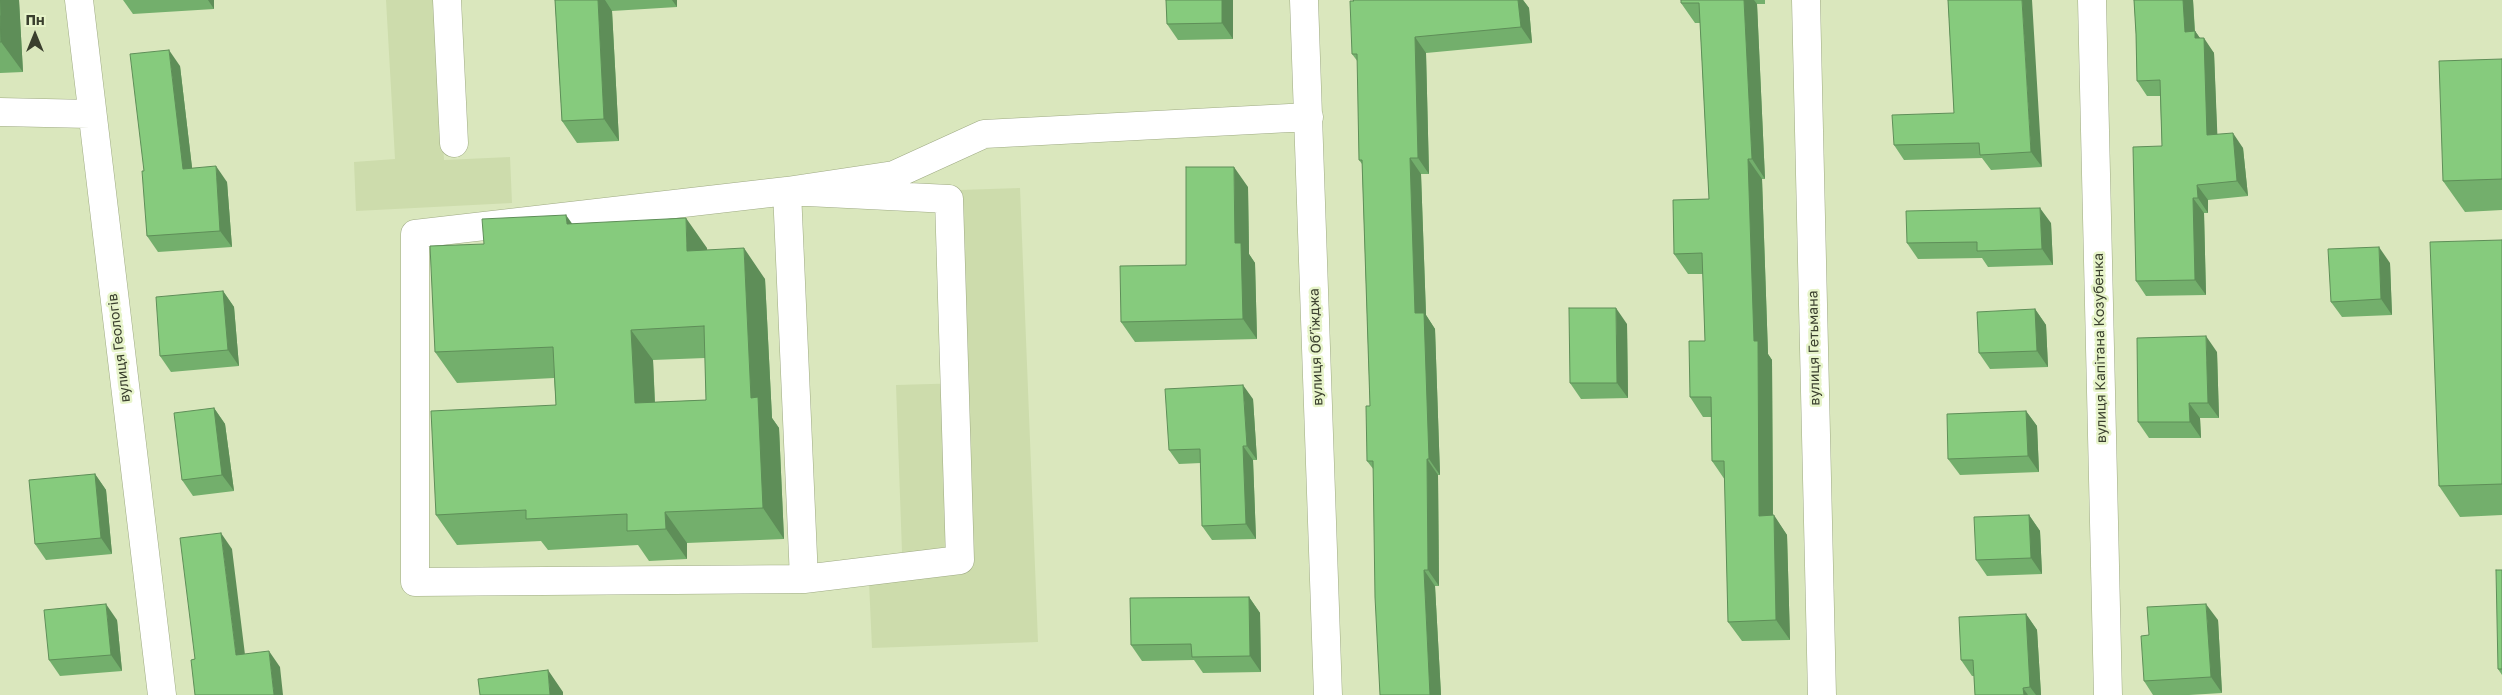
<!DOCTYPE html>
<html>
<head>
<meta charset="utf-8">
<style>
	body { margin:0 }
	#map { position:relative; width:2502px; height:695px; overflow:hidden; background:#dae7bd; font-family:"Golos Text",sans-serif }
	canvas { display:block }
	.north { position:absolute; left:10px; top:10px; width:50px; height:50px; -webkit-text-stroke:4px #e7f4ca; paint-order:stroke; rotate:0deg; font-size:14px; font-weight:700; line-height:20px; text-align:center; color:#3a3f2e }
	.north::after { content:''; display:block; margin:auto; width:18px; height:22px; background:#3a3f2e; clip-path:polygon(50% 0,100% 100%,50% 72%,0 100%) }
</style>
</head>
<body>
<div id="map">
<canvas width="2502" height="695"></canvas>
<div class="north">Пн</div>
</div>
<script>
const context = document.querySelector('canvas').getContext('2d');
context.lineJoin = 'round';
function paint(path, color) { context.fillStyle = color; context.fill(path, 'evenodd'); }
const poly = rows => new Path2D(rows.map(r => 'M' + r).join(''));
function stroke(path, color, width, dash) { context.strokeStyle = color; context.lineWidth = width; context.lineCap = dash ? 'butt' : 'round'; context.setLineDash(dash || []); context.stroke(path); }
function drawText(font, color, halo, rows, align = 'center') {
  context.font = font + ' "Golos Text",sans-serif'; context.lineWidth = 5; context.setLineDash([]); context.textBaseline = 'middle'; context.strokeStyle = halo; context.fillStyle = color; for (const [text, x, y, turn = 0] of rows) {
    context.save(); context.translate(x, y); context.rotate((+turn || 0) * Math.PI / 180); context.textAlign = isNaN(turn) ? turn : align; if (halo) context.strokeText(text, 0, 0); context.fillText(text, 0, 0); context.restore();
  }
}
paint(poly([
	[386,0,435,0,444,160,510,157,512,203,356,211,354,162,395,159],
	[1020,188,1038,642,872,648,869,582,903,580,896,385,966,383,959,190]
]), '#cddcac');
const minor = poly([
	[79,0,162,695],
	[447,0,454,143],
	[1304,0,1328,695],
	[1806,0,1822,695],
	[2092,0,2108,695],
	[0,112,90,114],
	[804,579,960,560,949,199,787,191,804,579,415,582,415,234,787,191,894,175,984,134,1309,117]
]);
stroke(minor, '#9eaa83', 29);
stroke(minor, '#fff', 28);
paint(poly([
	[0,0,19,0,23,72,0,73],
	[123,0,214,0,214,9,133,14],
	[555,0,677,0,677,7,612,11,619,141,577,143,562,121],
	[1166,0,1233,0,1233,39,1178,40,1167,24],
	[1353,0,1523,0,1529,8,1532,43,1426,53,1429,174,1421,174,1426,315,1435,329,1440,475,1438,475,1439,586,1435,586,1441,695,1380,695,1374,470,1367,461,1370,406,1362,164,1359,160,1358,62,1352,54],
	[1681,0,1765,0,1765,4,1757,4,1765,179,1762,179,1768,354,1772,360,1773,515,1787,535,1790,640,1742,641,1728,622,1725,480,1712,461,1711,417,1703,417,1690,397,1705,341,1703,274,1688,274,1674,254,1709,199,1700,23,1695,23,1681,3],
	[1948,0,2042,167,1991,170,1982,158,1904,160,1894,145,1954,113],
	[2134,0,2193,0,2195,31,2200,38,2214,53,2217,134,2243,148,2248,196,2208,200,2208,213,2204,213,2206,295,2146,296,2136,281,2162,146,2160,96,2147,96,2137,81,2136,34],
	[2502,59,2502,210,2465,212,2443,181],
	[180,66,192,168,227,182,232,247,158,252,147,236,144,171],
	[1248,187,1249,254,1255,263,1257,339,1135,342,1121,322,1186,265],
	[2051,223,2053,265,1988,267,1982,258,1918,259,1907,243],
	[572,224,707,248,707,250,765,279,772,418,779,428,784,539,687,543,687,559,649,561,638,545,548,550,541,541,457,545,436,515,556,405,554,378,457,383,435,352,484,244],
	[705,358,706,400,655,402,653,360],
	[2502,240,2502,515,2460,517,2439,486],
	[2390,263,2392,315,2342,317,2331,302],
	[223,291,234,307,239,366,171,372,160,356],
	[2035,309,2046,325,2048,367,1990,369,1979,353],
	[1627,324,1628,398,1581,399,1570,383],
	[2217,352,2219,418,2200,418,2201,438,2149,438,2138,422],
	[1253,399,1257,460,1253,460,1256,539,1212,540,1202,526,1201,463,1179,464,1169,450],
	[214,408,225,424,234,491,193,496,182,480],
	[2026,411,2037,426,2039,472,1960,475,1948,459],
	[95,474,106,490,112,554,46,560,35,544],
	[2029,515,2040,531,2042,574,1987,576,1976,560],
	[2502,570,2502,675,2498,669],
	[1249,597,1260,613,1261,672,1203,673,1194,660,1142,661,1131,645],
	[2026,614,2037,630,2041,695,1975,695,1974,676,1972,676,1961,660],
	[117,620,122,671,60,676,49,660],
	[2218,620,2222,693,2189,695,2153,695,2144,681,2149,635]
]), '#73af6c');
paint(poly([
	[0,0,19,0,23,72,1,42],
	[208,0,214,0,214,9],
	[598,0,605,0,612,11,619,141,604,119],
	[672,0,677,0,677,7],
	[1222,0,1233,0,1233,39,1222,23],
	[1518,0,1523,0,1529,8,1532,43,1521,27],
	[1744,0,1754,0,1757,4,1765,179,1752,159],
	[2022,0,2032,0,2042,167,2031,152],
	[2183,0,2193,0,2195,37,2195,31,2204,44,2204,38,2214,53,2218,150,2207,135,2185,32],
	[1415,37,1426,53,1429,174,1418,158],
	[169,50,180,66,194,184,183,169],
	[2233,133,2243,148,2248,196,2237,181],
	[1410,158,1421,174,1426,315,1435,329,1440,475,1429,459,1415,313],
	[1748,159,1762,179,1768,354,1772,360,1773,535,1759,516],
	[216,166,227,182,232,247,220,231],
	[1234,167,1248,187,1249,254,1255,263,1257,339,1243,319,1235,243],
	[2197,185,2208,200,2208,213,2198,198],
	[2193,198,2204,213,2206,295,2195,280],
	[2040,208,2051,223,2053,265,2042,249],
	[566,215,588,246,567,224],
	[686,218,707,248,709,281,687,251],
	[2379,247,2390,263,2392,315,2381,299],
	[744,248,765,279,772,418,779,428,784,539,763,508,751,398],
	[223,291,234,307,239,366,228,350],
	[1616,308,1627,324,1628,398,1617,383],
	[2035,309,2046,325,2048,367,2037,351],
	[631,330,653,360,656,433,635,403],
	[2206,336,2217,352,2219,418,2208,403],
	[1243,385,1253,399,1257,460,1247,446],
	[2189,403,2200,418,2201,438,2190,422],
	[214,408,225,424,234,491,222,475],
	[2026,411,2037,426,2039,472,2028,456],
	[1243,446,1253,460,1256,539,1246,524],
	[1427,459,1438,475,1439,586,1428,570],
	[95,474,106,490,112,554,101,538],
	[665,512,687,543,687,559,666,529],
	[1774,515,1787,535,1790,640,1776,620],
	[2029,515,2040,531,2042,574,2031,558],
	[221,533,232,549,247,671,236,655],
	[1424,570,1435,586,1441,695,1430,695],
	[1249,597,1260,613,1261,672,1250,656],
	[106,604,117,620,122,671,111,655],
	[2206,604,2218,620,2222,693,2211,677],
	[2026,614,2037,630,2041,695,2036,695,2030,687],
	[269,651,280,667,283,695,274,695],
	[548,670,563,692,563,695,550,695],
	[2023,688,2028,695,2024,695]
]), '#5e8e58');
const building = poly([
	[555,0,598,0,604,119,562,121,555,0],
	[1166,0,1222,0,1222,23,1167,24,1166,0],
	[1353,0,1518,0,1521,27,1415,37,1418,158,1410,158,1415,313,1424,313,1429,459,1427,459,1428,570,1424,570,1430,695,1380,695,1375,597,1373,461,1367,461,1366,406,1370,406,1362,160,1359,160,1357,54,1352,54,1350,1,1354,1,1353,0],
	[1681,0,1744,0,1752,159,1748,159,1754,341,1758,341,1759,516,1774,515,1776,620,1728,622,1724,461,1712,461,1711,397,1690,397,1689,341,1705,341,1702,253,1674,254,1673,200,1709,199,1699,3,1681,3,1681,0],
	[1948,0,2022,0,2031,152,1980,155,1979,143,1894,145,1892,115,1954,113,1948,0],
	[2134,0,2183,0,2185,32,2195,31,2195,38,2204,38,2207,135,2233,133,2237,181,2197,185,2198,198,2193,198,2195,280,2136,281,2133,147,2162,146,2160,80,2137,81,2136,34,2134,0],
	[0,16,1,42,0,42,0,16],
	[169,50,183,169,216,166,220,231,147,236,142,171,144,171,130,54,169,50],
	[2502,59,2502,179,2443,181,2439,61,2502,59],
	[1186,167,1234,167,1235,243,1241,243,1243,319,1121,322,1120,266,1186,265,1186,167],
	[2040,208,2042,249,1977,251,1977,242,1907,243,1906,211,2040,208],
	[566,215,567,224,686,218,687,251,744,248,751,398,758,397,763,508,665,512,666,529,627,531,627,514,526,519,526,510,436,515,431,411,556,405,553,347,435,352,430,246,484,244,482,219,566,215],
	[704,326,706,400,635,403,631,330,704,326],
	[2502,240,2502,484,2439,486,2430,242,2502,240],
	[2379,247,2381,299,2331,302,2328,249,2379,247],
	[223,291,228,350,160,356,156,297,223,291],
	[1569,308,1616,308,1617,383,1570,383,1569,308],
	[2035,309,2037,351,1979,353,1977,312,2035,309],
	[2206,336,2208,403,2189,403,2190,422,2138,422,2137,338,2206,336],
	[1243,385,1247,446,1243,446,1246,524,1202,526,1200,449,1169,450,1165,389,1243,385],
	[214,408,222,475,182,480,174,413,214,408],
	[2026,411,2028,456,1948,459,1947,414,2026,411],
	[95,474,101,538,35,544,29,480,95,474],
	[2029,515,2031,558,1976,560,1974,517,2029,515],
	[221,533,236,655,269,651,274,695,195,695,191,660,195,659,180,538,221,533],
	[2496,570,2502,570,2502,669,2498,669,2496,570],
	[1249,597,1250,656,1192,657,1191,644,1131,645,1130,598,1249,597],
	[106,604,111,655,49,660,44,610,106,604],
	[2206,604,2211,677,2144,681,2141,636,2149,635,2147,607,2206,604],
	[2026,614,2030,687,2023,688,2024,695,1975,695,1973,660,1961,660,1959,617,2026,614],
	[548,670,550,695,480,695,478,679,548,670]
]);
paint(building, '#86cb7d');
stroke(building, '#5e8e58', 1);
drawText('14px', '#3a3f2e', '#e7f4ca', [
	["вулиця Обʼїжджа",1316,347,-92],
	["вулиця Геологів",119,348,-97],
	["вулиця Гетьмана",1814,348,-91],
	["вулиця Капітана Козубенка",2100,348,-91]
]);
</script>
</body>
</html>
